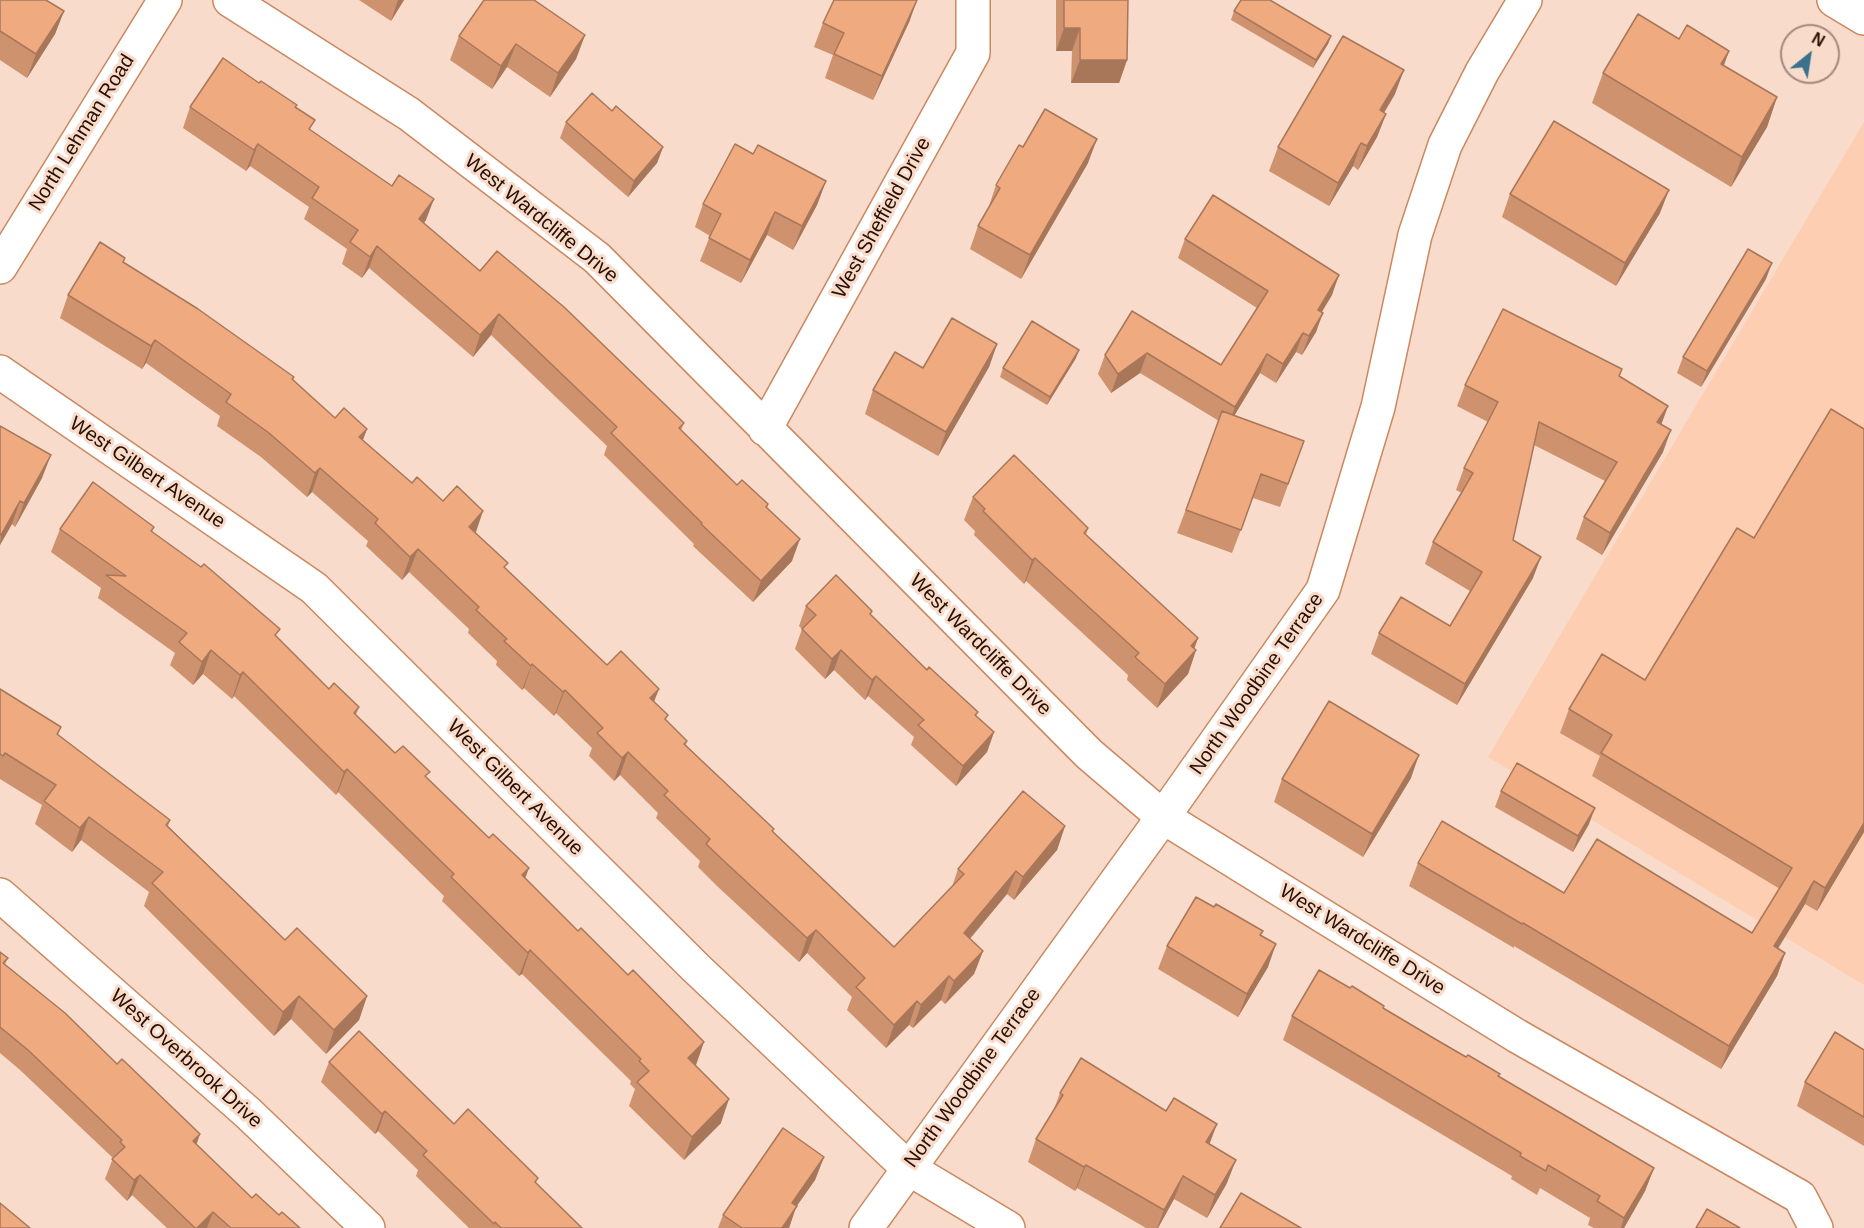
<!DOCTYPE html>
<html>
<head>
<meta charset="utf-8">
<style>
	body { margin:0 }
	#map { position:relative; width:1864px; height:1228px; overflow:hidden; background:#f8dbca; font-family:Helvetica,sans-serif }
	canvas { display:block }
	.north { position:absolute; left:1780px; top:24px; width:60px; height:60px; box-sizing:border-box; background:#f8dbca; border:2px solid #a5897a; border-radius:50%; rotate:30deg; font-size:16px; font-weight:700; line-height:24px; text-align:center; color:#280f01 }
	.north::after { content:''; display:block; margin:auto; width:21px; height:27px; background:#3a718c; clip-path:polygon(50% 0,100% 100%,50% 72%,0 100%) }
</style>
</head>
<body>
<div id="map">
<canvas width="1864" height="1228"></canvas>
<div class="north">N</div>
</div>
<script>
const context = document.querySelector('canvas').getContext('2d');
context.lineJoin = 'round';
function paint(path, color) { context.fillStyle = color; context.fill(path, 'evenodd'); }
const poly = rows => new Path2D(rows.map(r => 'M' + r).join(''));
function stroke(path, color, width, dash) { context.strokeStyle = color; context.lineWidth = width; context.lineCap = dash ? 'butt' : 'round'; context.setLineDash(dash || []); context.stroke(path); }
function drawText(font, color, halo, rows, align = 'center') {
  context.font = font + ' Helvetica,sans-serif'; context.lineWidth = 6; context.setLineDash([]); context.textBaseline = 'middle'; context.strokeStyle = halo; context.fillStyle = color; for (const [text, x, y, turn = 0] of rows) {
    context.save(); context.translate(x, y); context.rotate((+turn || 0) * Math.PI / 180); context.textAlign = isNaN(turn) ? turn : align; if (halo) context.strokeText(text, 0, 0); context.fillText(text, 0, 0); context.restore();
  }
}
paint(poly([
	[1864,122,1864,985,1488,757]
]), '#fdceb2');
const minor = poly([
	[230,0,409,114,597,258,1089,754,1163,817,1517,1036,1800,1197,1816,1228],
	[1834,0,1864,18],
	[0,267,165,0],
	[0,372,314,588,696,968,908,1168,1008,1228],
	[765,429,973,53,973,0],
	[0,895,248,1113,368,1228],
	[866,1228,1163,817,1323,590,1378,407,1415,235,1445,145,1482,72,1525,0]
]);
stroke(minor, '#cb885f', 36);
stroke(minor, '#fff', 33);
paint(poly([
	[0,0,64,11,55,34,27,78,0,60],
	[359,0,404,0,391,21],
	[1056,0,1128,0,1127,60,1119,83,1071,83,1072,51,1056,51],
	[1234,11,1331,36,1328,44,1313,68,1231,20],
	[910,20,873,100,825,78,833,55,814,47,823,23],
	[585,35,576,59,550,97,507,67,492,89,450,60,459,36],
	[1679,39,1729,51,1724,65,1777,97,1767,127,1731,187,1592,103,1603,73],
	[259,83,296,107,311,130,426,220,424,223,480,271,684,423,681,430,737,485,768,504,767,508,792,561,753,602,693,546,694,544,604,455,607,446,491,335,473,357,369,268,362,278,342,264,347,249,304,219,309,207,250,166,246,171,183,128,190,107],
	[1395,94,1384,113,1386,114,1377,137,1358,170,1353,166,1329,206,1269,171,1278,147],
	[612,111,663,147,657,163,628,197,560,138,566,122],
	[1023,147,1088,163,1021,279,970,249,978,226,988,209,996,185],
	[753,154,826,181,817,205,793,250,767,235,741,283,700,261,710,236,695,227,703,204],
	[1510,194,1660,213,1616,286,1502,217],
	[1185,239,1332,295,1322,312,1316,332,1302,355,1296,352,1276,383,1260,373,1234,416,1304,441,1280,507,1253,498,1232,553,1177,533,1219,421,1140,373,1111,393,1098,374,1105,355,1132,311,1221,365,1257,308,1178,258],
	[124,263,294,377,293,380,335,418,367,429,363,440,412,483,476,533,506,569,607,665,654,702,666,720,687,741,686,745,773,832,894,947,952,887,958,869,1065,826,1057,850,1014,900,1007,894,970,939,983,951,974,974,945,1004,941,1000,913,1028,909,1025,886,1048,847,1010,852,997,807,953,799,962,717,886,698,867,700,861,656,818,658,813,620,775,614,781,589,756,592,748,556,713,554,716,524,688,522,690,496,665,497,661,468,633,469,629,409,572,402,580,366,546,368,541,312,492,307,497,261,457,217,426,220,416,146,363,142,369,60,318,68,295],
	[1766,279,1701,387,1677,373,1683,357],
	[997,344,989,367,938,456,865,414,873,390,923,368],
	[1076,358,1047,405,1000,377,1003,368],
	[1622,369,1619,376,1668,406,1661,424,1663,452,1602,555,1576,539,1584,517,1605,481,1534,445,1513,540,1533,578,1457,705,1371,654,1379,633,1450,626,1470,591,1425,564,1433,542,1462,493,1456,490,1464,468,1488,422,1457,406,1465,385],
	[0,426,42,478,15,527,12,524,0,545],
	[1864,429,1864,832,1817,911,1805,904,1778,949,1785,953,1777,976,1721,1069,1514,946,1514,948,1409,886,1418,863,1752,933,1780,889,1592,776,1600,756,1560,733,1569,709,1645,680,1754,538],
	[973,497,1088,528,1086,535,1198,638,1194,649,1196,650,1188,674,1157,708,1127,680,1128,675,1026,581,1024,584,974,535,975,531,964,520],
	[154,527,152,532,277,637,329,689,359,707,356,715,395,753,427,778,525,878,695,1065,721,1123,684,1160,629,1106,635,1089,630,1084,631,1081,522,974,519,976,442,901,444,896,338,792,336,795,234,696,232,699,203,674,193,685,170,665,175,653,98,598,101,588,51,552,60,529],
	[806,606,871,615,927,670,978,712,976,716,994,732,987,752,956,786,911,745,914,737,868,696,865,700,834,670,825,679,795,649,802,629,799,626],
	[0,689,61,727,58,735,170,820,168,826,285,940,367,996,359,1020,326,1054,291,1019,274,1036,144,906,149,892,81,840,72,852,35,824,42,805,0,779],
	[1411,778,1363,857,1274,802,1282,779],
	[1501,791,1589,824,1573,852,1495,807],
	[1214,907,1263,931,1261,935,1268,967,1238,1017,1158,969,1167,946],
	[0,952,8,958,5,964,252,1198,300,1228,167,1228,132,1195,127,1201,105,1179,113,1158,20,1070,0,1053],
	[1384,1008,1654,1168,1645,1191,1624,1228,1594,1228,1588,1225,1590,1218,1540,1188,1537,1195,1511,1179,1512,1176,1283,1040,1292,1016],
	[1864,1050,1864,1146,1797,1106,1805,1082],
	[329,1062,454,1124,536,1183,582,1228,469,1228,416,1176,418,1170,378,1131,375,1134,321,1082],
	[1060,1093,1209,1145,1227,1183,1207,1218,1174,1199,1158,1228,1146,1228,1077,1188,1075,1191,1028,1162,1036,1139,1054,1109],
	[824,1157,815,1180,796,1207,789,1228,718,1228,723,1215]
]), '#ce926e');
paint(poly([
	[398,0,404,0,391,21],
	[917,0,910,20,873,100,882,76],
	[64,11,55,34,27,78,36,54],
	[1064,28,1080,28,1072,51,1056,51],
	[585,35,576,59,550,97,558,73],
	[1331,36,1328,44,1313,68,1316,60],
	[516,44,507,67,492,89,501,66],
	[1729,51,1718,81,1721,64],
	[1080,60,1127,60,1119,83,1071,83],
	[1404,70,1395,94,1371,134,1380,110],
	[1777,97,1767,127,1731,187,1742,157],
	[1386,114,1377,137,1358,170,1367,146],
	[1097,139,1088,163,1021,279,1030,255],
	[1361,143,1353,166,1329,206,1338,183],
	[258,144,250,166,246,171,254,150],
	[663,147,657,163,628,197,634,181],
	[826,181,817,205,793,250,802,226],
	[1669,190,1660,213,1616,286,1625,263],
	[434,199,426,220,411,241,419,219],
	[775,212,767,235,741,283,750,260],
	[377,246,369,268,362,278,370,257],
	[1772,263,1766,279,1701,387,1707,371],
	[1339,275,1332,295,1311,329,1318,310],
	[1323,313,1316,332,1302,355,1309,336],
	[499,314,491,335,473,357,480,335],
	[1303,333,1296,352,1276,383,1283,364],
	[155,340,146,363,142,369,151,346],
	[997,344,989,367,938,456,946,432],
	[1079,350,1076,358,1047,405,1050,397],
	[1147,353,1140,373,1111,393,1118,374],
	[1267,354,1260,373,1228,426,1235,407],
	[1668,406,1660,428,1657,422],
	[367,429,358,452,359,437],
	[1671,430,1663,452,1602,555,1610,533],
	[51,455,42,478,15,527,24,503],
	[320,468,312,492,307,497,315,473],
	[20,501,12,524,0,545,1,535],
	[483,511,475,535,469,527],
	[800,539,792,561,753,602,761,581],
	[418,549,409,572,402,580,410,557],
	[1541,557,1533,578,1457,705,1465,684],
	[1035,558,1026,581,1024,584,1032,560],
	[1198,638,1192,655,1196,650,1188,674,1157,708,1165,684,1191,646],
	[211,650,203,674,193,685,202,662],
	[841,650,834,670,825,679,832,659],
	[532,664,524,688,522,690,531,666],
	[243,672,234,696,232,699,240,675],
	[876,676,868,696,865,700,872,680],
	[659,689,650,712,650,698],
	[565,690,556,713,554,716,563,692],
	[994,732,987,752,956,786,963,766],
	[628,752,620,775,614,781,622,758],
	[1419,755,1411,778,1363,857,1372,834],
	[347,769,338,792,336,795,344,772],
	[1595,808,1589,824,1573,852,1578,836],
	[89,817,81,840,72,852,80,828],
	[1864,823,1864,832,1817,911,1825,888],
	[1065,826,1057,850,1014,900,1023,877],
	[529,868,520,892,522,875],
	[1016,871,1007,894,955,956,964,933],
	[1814,881,1805,904,1765,969,1774,946],
	[816,930,807,953,799,962,807,938],
	[1276,944,1268,967,1238,1017,1247,994],
	[530,950,522,974,519,976,528,953],
	[983,951,974,974,945,1004,954,981],
	[1785,953,1777,976,1721,1069,1729,1046],
	[949,976,941,1000,913,1028,921,1005],
	[299,996,291,1019,274,1036,283,1012],
	[367,996,359,1020,326,1054,334,1030],
	[917,1001,909,1025,886,1048,894,1025],
	[704,1042,696,1065,679,1081,688,1058],
	[729,1099,721,1123,684,1160,692,1137],
	[385,1111,378,1131,375,1134,382,1114],
	[1217,1124,1208,1148,1206,1142],
	[200,1134,193,1155,193,1141],
	[824,1157,815,1180,796,1207,789,1228,782,1228,792,1203],
	[1236,1160,1227,1183,1207,1218,1215,1195],
	[1086,1165,1077,1188,1075,1191,1084,1167],
	[1654,1168,1645,1191,1624,1228,1621,1228,1624,1218],
	[140,1175,132,1195,127,1201,134,1180],
	[1183,1176,1174,1199,1158,1228,1157,1228,1164,1210],
	[213,1212,207,1228,197,1228]
]), '#a8775a');
const building = poly([
	[0,0,46,0,64,11,36,54,0,31,0,0],
	[484,0,534,0,585,35,558,73,516,44,501,66,459,36,484,0],
	[834,0,917,0,882,76,834,54,844,33,823,23,834,0],
	[1064,0,1128,0,1127,60,1080,60,1080,28,1064,28,1064,0],
	[1241,0,1270,0,1331,36,1316,60,1234,11,1241,0],
	[1638,14,1679,39,1687,25,1729,51,1721,64,1777,97,1742,157,1603,73,1638,14],
	[1343,36,1404,70,1380,110,1386,114,1367,146,1361,143,1338,183,1278,147,1343,36],
	[223,58,259,83,261,81,297,105,295,107,315,120,309,129,392,186,399,175,434,199,419,219,480,271,497,251,564,307,684,423,679,428,737,485,742,480,768,504,766,507,800,539,761,581,701,524,702,523,611,433,617,427,499,314,480,335,377,246,370,257,350,242,358,230,312,198,319,187,258,144,254,150,190,107,223,58],
	[592,93,612,111,616,106,663,147,634,181,566,122,592,93],
	[1045,109,1097,139,1030,255,978,226,1000,188,996,185,1019,145,1023,147,1045,109],
	[1554,121,1669,190,1625,263,1510,194,1554,121],
	[735,144,753,154,758,145,826,181,802,226,775,212,750,260,709,238,721,214,703,204,735,144],
	[1213,195,1339,275,1318,310,1323,313,1309,336,1303,333,1283,364,1267,354,1235,407,1147,353,1118,374,1105,355,1132,311,1221,365,1268,291,1185,239,1213,195],
	[100,242,125,258,123,262,198,309,294,377,292,379,335,418,344,408,367,429,359,437,412,483,417,477,443,501,457,486,483,511,469,527,508,563,504,567,607,665,621,651,659,689,650,698,668,715,665,719,687,741,684,744,774,829,772,831,894,947,964,874,958,869,1023,791,1065,826,1023,877,1016,871,964,933,983,951,954,981,949,976,921,1005,917,1001,894,1025,856,987,865,978,816,930,807,938,725,862,706,844,710,839,664,795,668,791,628,752,622,758,597,733,603,728,565,690,563,692,532,664,531,666,504,641,507,639,476,610,479,607,418,549,410,557,375,523,378,519,320,468,315,473,269,433,226,402,231,394,155,340,151,346,68,295,100,242],
	[1748,249,1772,263,1707,371,1683,357,1748,249],
	[1503,309,1622,369,1619,376,1668,406,1657,422,1671,430,1610,533,1584,517,1617,462,1539,422,1513,540,1541,557,1465,684,1379,633,1401,597,1450,626,1482,572,1433,542,1473,473,1464,468,1498,402,1465,385,1503,309],
	[952,318,997,344,946,432,873,390,895,352,923,368,952,318],
	[1032,321,1079,350,1050,397,1003,368,1032,321],
	[1831,409,1864,429,1864,823,1825,888,1814,881,1774,946,1785,953,1729,1046,1523,923,1522,924,1418,863,1442,821,1564,893,1597,839,1752,933,1792,868,1601,753,1612,735,1569,709,1602,654,1645,680,1737,528,1754,538,1831,409],
	[1222,411,1304,441,1288,484,1261,474,1241,530,1186,510,1222,411],
	[0,426,51,455,24,503,20,501,1,535,0,534,0,426],
	[1014,455,1088,528,1084,533,1198,638,1191,646,1196,650,1165,684,1135,657,1139,653,1035,558,1032,560,983,511,985,509,973,497,1014,455],
	[93,482,154,527,151,531,201,567,204,564,280,629,275,635,329,689,334,683,359,707,354,713,395,753,403,746,430,772,425,776,489,838,493,834,529,868,522,875,578,931,581,928,628,975,633,970,704,1042,688,1058,729,1099,692,1137,637,1082,649,1071,639,1061,641,1059,530,950,528,953,451,877,454,874,347,769,344,772,243,672,240,675,211,650,202,662,179,642,187,633,106,575,126,576,60,529,93,482],
	[836,575,872,611,870,614,927,670,929,667,978,712,975,715,994,732,963,766,918,725,924,720,876,676,872,680,841,650,832,659,802,629,816,615,806,606,836,575],
	[0,689,61,727,57,734,170,820,166,825,285,940,297,928,367,996,334,1030,299,996,283,1012,152,883,163,872,89,817,80,828,44,801,56,785,5,753,3,756,0,754,0,689],
	[1329,701,1419,755,1372,834,1282,779,1329,701],
	[1517,763,1595,808,1578,836,1501,791,1517,763],
	[1196,897,1214,907,1216,904,1263,931,1260,935,1276,944,1247,994,1167,946,1196,897],
	[0,952,8,958,3,963,65,1013,117,1064,122,1059,200,1134,193,1141,252,1198,256,1194,279,1215,282,1212,300,1228,231,1228,213,1212,197,1228,195,1228,140,1175,134,1180,112,1159,125,1147,120,1142,122,1140,28,1050,0,1027,0,952],
	[1319,970,1350,988,1352,986,1384,1006,1383,1008,1435,1039,1466,1057,1468,1055,1500,1074,1498,1076,1654,1168,1624,1218,1597,1201,1600,1196,1548,1165,1546,1171,1520,1156,1521,1153,1292,1016,1319,970],
	[359,1031,454,1124,468,1109,538,1178,535,1182,582,1228,501,1228,495,1222,494,1224,423,1155,427,1151,385,1111,382,1114,329,1062,359,1031],
	[1835,1032,1864,1050,1864,1117,1805,1082,1835,1032],
	[1081,1058,1166,1111,1174,1098,1217,1124,1206,1142,1236,1160,1215,1195,1183,1176,1164,1210,1086,1165,1084,1167,1036,1139,1063,1095,1060,1093,1081,1058],
	[783,1128,824,1157,792,1203,797,1206,782,1228,742,1228,723,1215,783,1128],
	[1241,1193,1301,1228,1220,1228,1241,1193],
	[0,1203,30,1228,0,1228,0,1203],
	[1707,1209,1740,1228,1696,1228,1707,1209]
]);
paint(building, '#f0aa80');
stroke(building, '#a8775a', 1.5);
drawText('20px', '#280f01', '#f8dbca', [
	["North Lehman Road",82,133,-58],
	["West Sheffield Drive",882,218,-61],
	["West Wardcliffe Drive",541,219,39],
	["West Gilbert Avenue",147,473,34],
	["West Wardcliffe Drive",980,645,45],
	["North Woodbine Terrace",1257,684,-55],
	["West Gilbert Avenue",515,788,45],
	["West Wardcliffe Drive",1362,940,32],
	["West Overbrook Drive",186,1059,42],
	["North Woodbine Terrace",973,1078,-54]
]);
</script>
</body>
</html>
